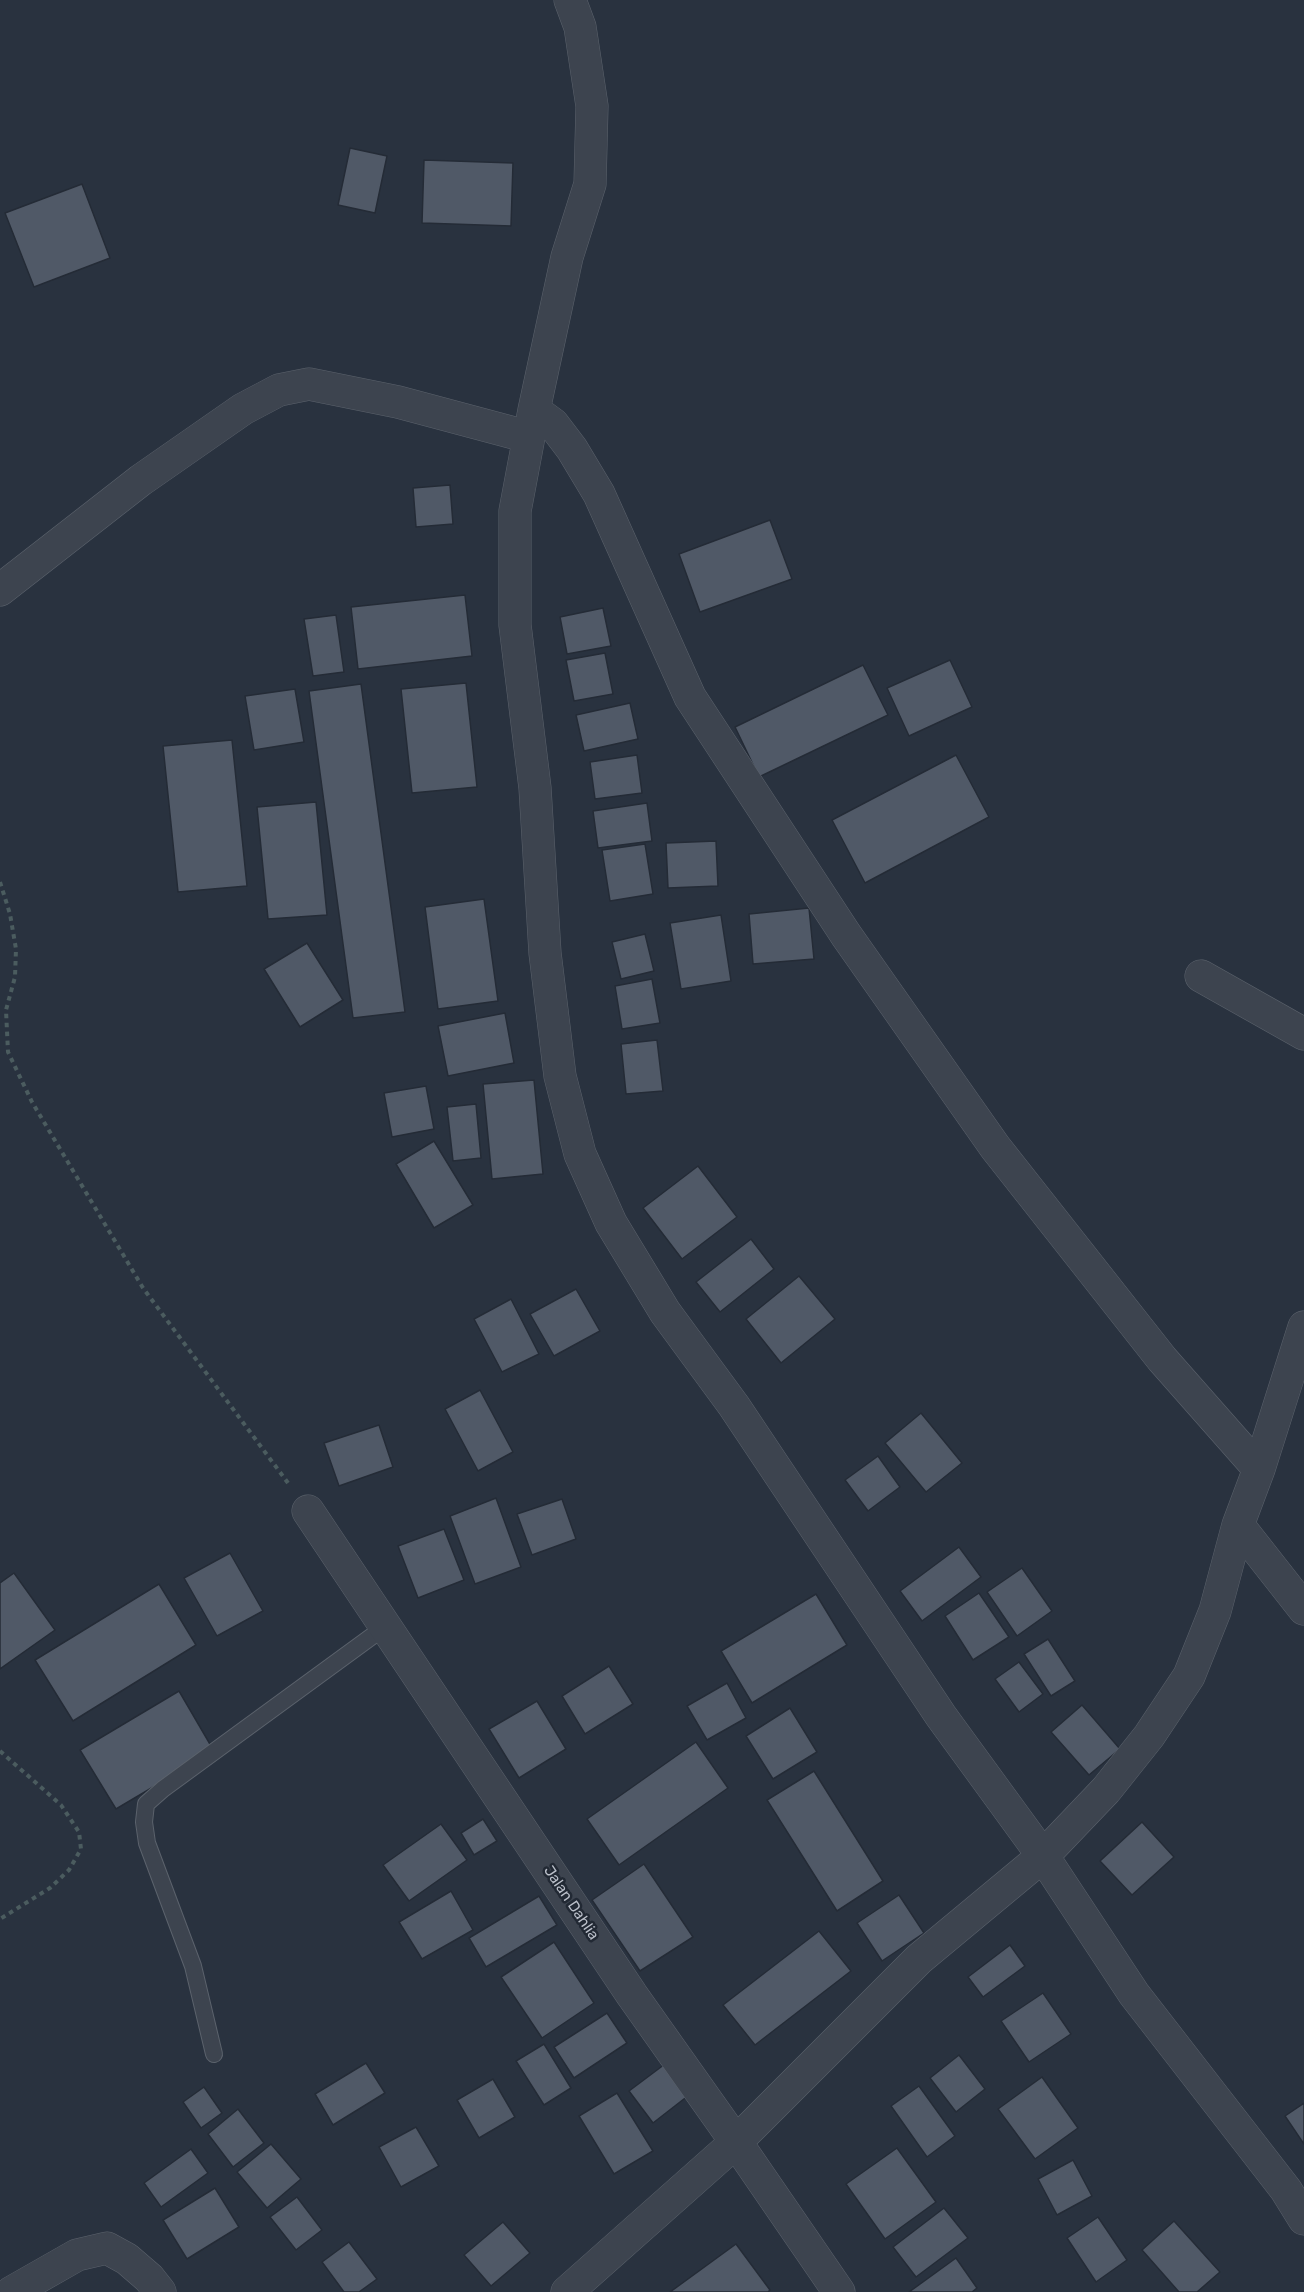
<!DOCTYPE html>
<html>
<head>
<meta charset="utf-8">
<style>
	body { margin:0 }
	canvas { display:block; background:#29323f }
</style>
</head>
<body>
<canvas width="1304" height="2292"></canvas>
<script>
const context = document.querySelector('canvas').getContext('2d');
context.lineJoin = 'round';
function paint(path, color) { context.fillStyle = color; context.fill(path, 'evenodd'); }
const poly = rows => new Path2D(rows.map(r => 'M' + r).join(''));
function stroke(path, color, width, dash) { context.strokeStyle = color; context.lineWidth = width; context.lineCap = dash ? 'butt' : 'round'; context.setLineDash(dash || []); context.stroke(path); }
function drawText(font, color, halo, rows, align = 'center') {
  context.font = font + ' Rubik,sans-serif'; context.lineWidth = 5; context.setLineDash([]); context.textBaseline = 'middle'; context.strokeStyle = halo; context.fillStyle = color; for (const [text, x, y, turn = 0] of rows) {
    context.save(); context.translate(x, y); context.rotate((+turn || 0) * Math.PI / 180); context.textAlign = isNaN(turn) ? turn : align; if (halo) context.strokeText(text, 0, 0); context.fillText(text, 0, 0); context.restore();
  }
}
const building = poly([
	[350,148,387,156,375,213,338,205,350,148],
	[424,160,513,163,511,226,422,223,424,160],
	[82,184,110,258,34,287,5,213,82,184],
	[450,485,453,524,416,527,413,488,450,485],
	[770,520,792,579,700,612,679,554,770,520],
	[465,595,472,656,358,669,351,607,465,595],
	[603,608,611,646,567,654,560,617,603,608],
	[336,615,344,672,313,676,304,619,336,615],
	[605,653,613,694,574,701,566,660,605,653],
	[950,660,972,707,909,736,887,688,950,660],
	[863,665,888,715,759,777,735,727,863,665],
	[466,683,477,787,412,793,401,689,466,683],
	[361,684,405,1012,353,1018,309,691,361,684],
	[295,689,304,742,254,750,245,696,295,689],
	[630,703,638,739,584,751,576,715,630,703],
	[232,740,247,886,178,892,163,746,232,740],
	[637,755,642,793,595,799,590,762,637,755],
	[956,755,989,817,865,883,832,820,956,755],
	[316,802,327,915,268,919,257,807,316,802],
	[647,803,652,841,598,848,593,811,647,803],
	[716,841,718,886,668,888,666,843,716,841],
	[645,844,653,894,610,901,602,850,645,844],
	[484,899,498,1001,438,1009,425,907,484,899],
	[809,908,814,959,753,964,749,914,809,908],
	[721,915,731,981,681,989,670,923,721,915],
	[645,934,654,971,621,979,612,942,645,934],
	[307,943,343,1000,300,1027,264,969,307,943],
	[652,979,660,1023,622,1029,615,986,652,979],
	[505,1013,514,1063,448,1076,438,1026,505,1013],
	[657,1040,663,1091,626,1094,621,1044,657,1040],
	[534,1080,543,1174,492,1179,483,1084,534,1080],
	[426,1086,434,1129,392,1137,384,1093,426,1086],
	[476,1104,481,1158,453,1161,447,1107,476,1104],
	[434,1141,473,1205,434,1228,396,1164,434,1141],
	[698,1166,737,1217,682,1259,643,1208,698,1166],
	[751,1239,774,1269,720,1312,696,1282,751,1239],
	[799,1276,835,1319,781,1363,746,1319,799,1276],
	[576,1289,600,1331,554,1356,530,1314,576,1289],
	[511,1299,539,1354,502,1372,474,1319,511,1299],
	[480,1390,513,1452,478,1471,445,1409,480,1390],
	[921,1413,962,1463,926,1492,885,1443,921,1413],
	[379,1425,393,1467,339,1486,324,1443,379,1425],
	[878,1456,900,1487,868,1511,845,1480,878,1456],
	[496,1498,521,1567,475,1584,450,1516,496,1498],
	[562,1499,576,1539,532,1555,517,1514,562,1499],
	[444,1529,464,1580,418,1598,398,1546,444,1529],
	[959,1547,981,1577,922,1621,900,1591,959,1547],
	[230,1553,263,1611,217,1636,184,1578,230,1553],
	[1022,1568,1052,1611,1017,1636,987,1592,1022,1568],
	[14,1573,55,1630,0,1669,0,1583,14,1573],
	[159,1584,196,1645,73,1721,35,1660,159,1584],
	[979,1593,1009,1637,973,1660,945,1616,979,1593],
	[816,1594,847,1645,752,1703,721,1651,816,1594],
	[1048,1639,1075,1681,1051,1696,1024,1654,1048,1639],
	[1019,1662,1043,1694,1019,1712,995,1679,1019,1662],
	[609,1666,633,1704,585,1734,562,1696,609,1666],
	[727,1683,746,1718,707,1740,687,1706,727,1683],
	[179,1691,214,1751,116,1809,80,1750,179,1691],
	[537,1701,566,1749,519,1778,489,1729,537,1701],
	[1082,1705,1120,1749,1089,1775,1051,1732,1082,1705],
	[790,1708,817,1752,773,1779,746,1736,790,1708],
	[696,1742,728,1788,619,1865,587,1819,696,1742],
	[814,1771,883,1881,837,1911,767,1800,814,1771],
	[483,1819,497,1841,474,1855,461,1833,483,1819],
	[1142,1822,1174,1857,1132,1895,1100,1861,1142,1822],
	[441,1824,467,1860,409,1901,383,1865,441,1824],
	[644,1864,693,1937,640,1971,592,1900,644,1864],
	[451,1891,473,1930,422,1959,399,1922,451,1891],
	[899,1895,924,1933,882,1961,857,1923,899,1895],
	[539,1896,557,1925,486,1967,469,1938,539,1896],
	[819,1931,851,1971,755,2045,723,2005,819,1931],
	[554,1942,594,2003,542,2038,501,1977,554,1942],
	[1010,1945,1025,1966,983,1997,968,1977,1010,1945],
	[1043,1993,1071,2034,1029,2062,1001,2021,1043,1993],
	[607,2013,627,2043,574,2078,554,2047,607,2013],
	[544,2044,571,2088,544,2105,516,2061,544,2044],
	[959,2055,985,2089,956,2112,930,2078,959,2055],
	[366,2063,385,2093,333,2125,315,2094,366,2063],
	[665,2064,689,2095,653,2123,629,2091,665,2064],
	[1042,2077,1078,2128,1035,2159,998,2109,1042,2077],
	[493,2079,515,2117,479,2138,457,2100,493,2079],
	[919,2086,955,2136,927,2157,891,2106,919,2086],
	[204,2087,222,2113,201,2128,183,2102,204,2087],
	[617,2093,653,2151,614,2174,579,2116,617,2093],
	[1304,2103,1304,2144,1285,2116,1304,2103],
	[238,2109,264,2143,233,2167,208,2134,238,2109],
	[416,2127,439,2166,401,2187,379,2147,416,2127],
	[271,2144,301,2179,267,2208,237,2172,271,2144],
	[897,2148,936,2202,885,2239,846,2184,897,2148],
	[191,2149,208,2173,161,2207,144,2183,191,2149],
	[1073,2160,1092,2196,1057,2215,1038,2179,1073,2160],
	[215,2188,239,2227,187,2259,163,2220,215,2188],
	[297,2197,322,2230,296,2250,270,2217,297,2197],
	[944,2208,968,2238,916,2277,893,2247,944,2208],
	[1098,2217,1127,2260,1096,2282,1067,2238,1098,2217],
	[1174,2221,1220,2272,1197,2292,1179,2292,1142,2250,1174,2221],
	[503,2222,530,2253,491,2286,464,2255,503,2222],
	[349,2242,377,2279,359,2292,344,2292,322,2262,349,2242],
	[736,2244,770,2290,768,2292,670,2292,736,2244],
	[956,2258,977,2288,972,2292,909,2292,956,2258]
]);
paint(building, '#505967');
stroke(building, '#242b36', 1.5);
const service = poly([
	[214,2054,193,1966,147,1843,144,1822,146,1804,163,1789,386,1626]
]);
const minor = poly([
	[570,0,580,27,592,106,590,184,567,257,534,410,515,511,515,625,535,788,545,953,560,1076,580,1154,611,1223,665,1312,734,1406,941,1716,1043,1856,1134,1994,1286,2190,1304,2219],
	[534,410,553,424,572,449,599,494,690,697,846,935,995,1147,1162,1359,1259,1469],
	[0,590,141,480,243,409,279,390,309,384,398,402,529,437],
	[1201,976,1304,1034],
	[308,1511,632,1995,736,2142,839,2292],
	[1238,1525,1304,1609],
	[12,2292,77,2255,107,2248,127,2259,149,2278,160,2292],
	[567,2292,736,2142,919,1959,1043,1856,1106,1790,1149,1736,1189,1676,1215,1611,1238,1525,1259,1469,1304,1327]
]);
stroke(service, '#5b626c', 18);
stroke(minor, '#5b626c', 33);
stroke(poly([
	[0,882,10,914,16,949,15,977,6,1010,8,1052,32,1102,143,1288,288,1483],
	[0,1751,61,1805,79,1832,81,1849,69,1870,50,1888,0,1919]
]), '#4b5c5f', 4, [4.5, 4.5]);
stroke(service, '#3d444f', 16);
stroke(minor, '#3d444f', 32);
drawText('15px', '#babfc9', '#222934', [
	["Jalan Dahlia",571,1903,56]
]);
</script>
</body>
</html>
